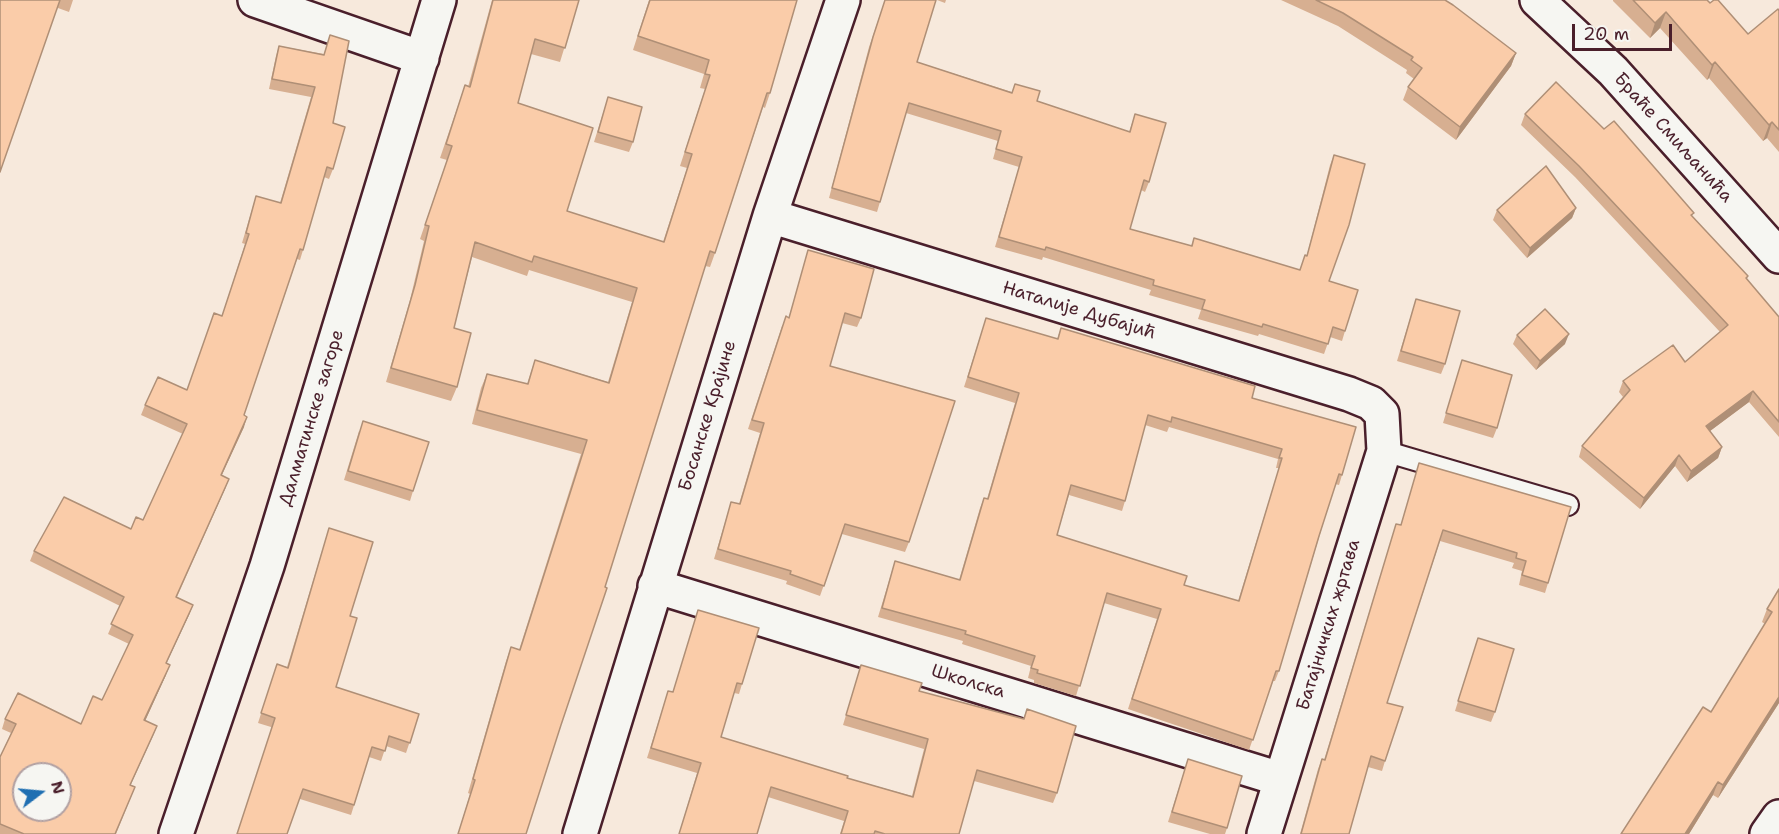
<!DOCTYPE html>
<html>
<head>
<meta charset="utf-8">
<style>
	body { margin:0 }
	#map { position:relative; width:1779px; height:834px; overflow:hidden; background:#f7e9dc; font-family:"Shantell Sans",sans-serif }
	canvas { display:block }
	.north { position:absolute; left:12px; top:762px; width:60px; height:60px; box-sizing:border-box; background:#f6f6f2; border:2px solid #b1a0a2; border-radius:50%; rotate:74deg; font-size:16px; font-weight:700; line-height:24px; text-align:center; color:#4a1f2b }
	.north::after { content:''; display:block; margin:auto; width:21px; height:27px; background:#1f6fb2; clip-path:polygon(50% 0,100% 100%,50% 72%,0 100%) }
	.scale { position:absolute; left:1572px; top:24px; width:100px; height:27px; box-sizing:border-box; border:3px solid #4a1f2b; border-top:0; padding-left:8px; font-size:18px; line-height:21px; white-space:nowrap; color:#4a1f2b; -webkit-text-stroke:4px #f6f6f2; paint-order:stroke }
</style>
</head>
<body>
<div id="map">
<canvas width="1779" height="834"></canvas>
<div class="north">N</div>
<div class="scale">20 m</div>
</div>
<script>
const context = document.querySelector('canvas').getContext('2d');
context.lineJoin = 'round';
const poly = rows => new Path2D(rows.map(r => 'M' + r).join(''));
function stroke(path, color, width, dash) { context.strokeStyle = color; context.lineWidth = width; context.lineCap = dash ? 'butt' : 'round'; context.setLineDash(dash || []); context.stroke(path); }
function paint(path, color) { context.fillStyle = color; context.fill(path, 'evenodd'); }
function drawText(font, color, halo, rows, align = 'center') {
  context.font = font + ' "Shantell Sans",sans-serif'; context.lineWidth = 6; context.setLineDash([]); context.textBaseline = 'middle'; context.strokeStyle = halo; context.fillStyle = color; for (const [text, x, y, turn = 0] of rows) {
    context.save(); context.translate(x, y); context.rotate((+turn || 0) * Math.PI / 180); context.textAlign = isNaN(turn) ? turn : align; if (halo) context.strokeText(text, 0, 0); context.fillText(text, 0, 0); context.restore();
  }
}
const service = poly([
	[1384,451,1568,505]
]);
const minor = poly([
	[255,0,422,58],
	[1537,0,1613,71,1779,256],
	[770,216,1349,394,1371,403,1382,414,1384,451,1264,834],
	[655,586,1280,779],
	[176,834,267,566,439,0],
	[580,834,770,216,843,0]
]);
const tertiary = poly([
	[1767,834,1779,817]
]);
stroke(service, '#4a1f2b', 24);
stroke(minor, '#4a1f2b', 38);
stroke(tertiary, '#4a1f2b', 38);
stroke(service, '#f6f6f2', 20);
stroke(minor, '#f6f6f2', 33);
stroke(tertiary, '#f6f6f2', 33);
paint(poly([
	[0,0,73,0,69,12,58,8],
	[492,0,579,0,560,62,531,54,518,103,567,211,663,242,687,168,680,166,705,89,700,88,704,74,633,50,649,0,797,0,770,93,765,108,763,107,715,253,710,267,705,266,526,834,458,834,470,794,468,793,506,661,511,647,519,650,581,454,472,424,481,388,487,374,527,384,535,360,608,382,632,302,529,270,527,276,472,257,454,328,457,387,451,401,386,382,410,300,424,241,420,239,447,160,440,158,465,85,468,87],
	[885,0,917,62,1012,92,1015,84,1037,101,1129,132,1135,114,1149,182,1145,192,1141,190,1130,229,1191,246,1194,238,1299,270,1307,255,1330,165,1334,155,1329,281,1345,331,1342,341,1330,337,1324,354,1259,334,1258,336,1198,319,1201,310,1149,295,1151,290,1043,257,1042,260,995,247,1019,167,993,159,998,141,906,113,877,212,829,198,869,47],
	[937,0,946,0,945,3],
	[1281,0,1445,0,1516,53,1511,66,1456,140,1403,100,1408,87,1414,79,1406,73,1407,70,1338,26],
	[1613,0,1707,0,1748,34,1779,11,1779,152,1767,138,1763,141,1709,78,1707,80,1660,28,1650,38,1613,1],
	[330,35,333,123,333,169,329,179,324,177,303,250,300,260,297,259,244,415,244,427,222,475,229,479,225,489,177,597,193,605,189,615,166,663,166,675,145,721,157,726,130,785,135,787,131,797,116,834,0,834,0,757,11,733,2,729,5,719,81,724,102,700,129,644,108,634,120,606,30,561,34,551,131,529,143,520,183,434,141,415,145,405,187,390,222,316,245,244,242,243,256,196,280,203,311,97,269,89,276,56,279,46,324,54],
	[608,97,633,142,629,152,594,142],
	[1525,114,1604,129,1694,213,1692,216,1748,276,1747,279,1779,317,1779,437,1749,402,1710,431,1722,447,1718,458,1687,482,1675,466,1640,509,1579,457,1582,446,1623,397,1619,392,1623,381,1685,362,1720,332,1575,177,1521,125],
	[1576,208,1572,218,1527,258,1493,220,1497,210],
	[808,250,861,318,857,327,842,323,830,366,909,542,905,552,842,534,820,596,786,584,787,581,714,559,731,502,739,504,760,433,748,429,782,326,789,317],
	[1416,299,1445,364,1441,374,1397,361],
	[986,318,1057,339,1061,328,1252,398,1342,475,1339,485,1335,484,1279,671,1275,681,1273,681,1249,750,1128,709,1157,619,1104,603,1076,696,1034,683,1034,680,1028,678,1031,666,962,644,963,641,878,617,895,561,959,580,980,508,984,498,987,499,1015,403,964,387],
	[1145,425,1167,432,1169,427,1278,459,1276,468,1279,468,1238,601,1184,585,1057,535,1069,495,1122,511,1125,501],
	[1517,335,1565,344,1536,370,1513,344],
	[1462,360,1497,428,1493,438,1443,423],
	[359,431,413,491,410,501,344,480],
	[1419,463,1571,507,1548,583,1545,593,1519,585,1522,571,1512,568,1514,563,1440,541,1387,703,1385,761,1382,771,1368,767,1349,834,1300,834,1318,769,1322,759,1324,760,1393,534,1396,524,1401,525],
	[329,528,350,616,336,687,419,714,406,753,386,746,381,761,369,757,351,815,300,799,271,727,258,723,277,664,287,667],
	[1779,589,1779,703,1718,798,1713,795,1689,834,1621,834,1711,712,1765,624,1762,622,1767,609],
	[698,610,742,684,739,694,734,693,721,737,847,778,912,796,924,749,843,725,861,665,919,691,1023,719,1027,709,1057,793,1053,803,974,781,959,834,840,834,844,821,768,797,757,834,679,834,697,773,647,758,668,691,673,692],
	[1478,638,1495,712,1491,722,1455,711],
	[1188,759,1227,828,1225,834,1210,834,1168,822]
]), '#d7af91');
paint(poly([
	[1666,12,1660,28,1650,38,1655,23],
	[1516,53,1511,66,1456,140,1460,127],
	[1715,62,1709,78,1707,80,1712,65],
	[1772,122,1767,138,1763,141,1769,125],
	[1576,208,1572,218,1527,258,1530,248],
	[1569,334,1565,344,1536,370,1540,361],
	[1753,391,1749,402,1702,437,1706,426],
	[247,417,244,427,217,485,221,475],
	[1722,447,1718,458,1687,482,1691,471],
	[1679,455,1675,466,1640,509,1644,498],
	[229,479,225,489,172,606,176,597],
	[193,605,189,615,162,673,166,663],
	[170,665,166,675,141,730,144,720],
	[1779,697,1779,703,1718,798,1723,785],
	[157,726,153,736,126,795,130,785],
	[1718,782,1713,795,1689,834,1685,834]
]), '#af8f76');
const building = poly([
	[0,0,60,0,0,172,0,0],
	[493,0,579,0,565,48,535,39,518,103,593,128,567,211,664,242,692,154,685,152,710,75,705,74,709,60,638,36,650,0,797,0,770,93,767,93,715,253,710,251,605,587,607,588,561,725,526,834,458,834,475,780,473,779,511,647,520,650,587,440,477,410,487,374,528,384,535,360,609,383,637,288,534,256,532,262,475,242,454,328,471,333,457,387,391,368,415,285,429,226,425,225,452,146,446,144,465,85,470,87,493,0],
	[885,0,936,0,917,62,1012,93,1015,84,1040,91,1037,101,1130,132,1135,114,1166,123,1149,182,1144,180,1130,229,1192,246,1194,238,1300,270,1305,255,1307,256,1334,155,1365,164,1349,225,1329,281,1358,290,1345,331,1333,327,1328,344,1263,324,1262,327,1202,309,1205,300,1153,285,1154,280,1046,247,1045,250,999,237,1022,157,996,149,1001,131,909,103,880,202,832,188,873,37,885,0],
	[1316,0,1445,0,1453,5,1516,53,1460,127,1408,87,1422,68,1411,60,1413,57,1343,13,1316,0],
	[1633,0,1707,0,1710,3,1714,0,1718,0,1748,34,1778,9,1779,11,1779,130,1772,122,1769,125,1715,62,1712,65,1666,12,1655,23,1633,0],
	[330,35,349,41,333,123,345,127,333,169,327,167,303,250,300,249,244,415,247,417,221,475,229,479,176,597,193,605,166,663,170,665,144,720,157,726,130,785,135,787,115,834,24,834,0,824,0,757,16,724,5,719,18,693,81,724,93,696,102,700,133,635,111,624,124,597,34,551,64,497,131,529,136,517,143,520,187,424,145,405,158,377,187,390,214,313,222,316,249,234,246,233,256,196,281,203,315,87,272,79,279,46,324,55,330,35],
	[24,774,60,774,60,810,24,810,24,774],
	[1556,82,1604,129,1614,121,1694,213,1691,215,1748,276,1746,278,1779,317,1779,422,1753,391,1706,426,1722,447,1691,471,1679,455,1644,498,1582,446,1630,390,1623,381,1673,345,1685,362,1728,325,1579,166,1525,114,1556,82],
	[608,97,642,107,633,142,598,132,608,97],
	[1546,166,1576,208,1530,248,1497,210,1546,166],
	[808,250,874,269,861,318,845,313,830,366,955,401,909,542,845,524,824,586,790,574,791,571,718,549,731,502,740,504,764,423,752,420,786,316,789,318,808,250],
	[1416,299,1460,311,1445,364,1401,351,1416,299],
	[1545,309,1569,334,1540,361,1517,335,1545,309],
	[986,318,1058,339,1061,328,1255,386,1252,398,1356,427,1342,475,1339,474,1319,536,1279,671,1276,671,1253,740,1132,699,1161,609,1107,593,1080,686,1037,673,1038,670,1031,668,1035,656,965,634,966,631,882,608,895,561,960,580,984,498,988,499,1019,393,968,377,986,318],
	[1148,415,1171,422,1172,417,1282,449,1279,458,1282,458,1239,601,1184,585,1187,576,1057,535,1071,485,1125,501,1148,415],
	[1462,360,1512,375,1497,428,1446,413,1462,360],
	[363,421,429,442,413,491,348,471,363,421],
	[1419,463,1571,507,1548,583,1522,575,1526,561,1516,558,1517,553,1443,530,1387,703,1403,707,1385,761,1371,756,1349,834,1301,834,1322,759,1325,760,1396,524,1401,525,1419,463],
	[329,528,373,542,350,616,357,618,336,687,419,714,410,743,389,736,385,751,372,747,354,805,303,789,287,834,237,834,275,718,261,713,277,664,288,668,329,528],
	[1779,589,1779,697,1723,785,1718,782,1685,834,1621,834,1703,707,1711,712,1772,612,1767,609,1779,589],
	[698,610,759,628,742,684,737,683,721,737,848,776,847,778,913,797,928,739,846,715,861,665,922,683,919,691,1024,719,1027,709,1076,726,1057,793,977,770,959,834,885,834,875,831,874,834,841,834,848,811,771,787,757,834,679,834,701,763,651,748,668,691,673,692,698,610],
	[1478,638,1514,649,1495,712,1458,701,1478,638],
	[1188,759,1242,776,1227,828,1172,812,1188,759]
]);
paint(building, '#facca9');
stroke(building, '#af8f76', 1.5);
drawText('18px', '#4a1f2b', '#f6f6f2', [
	["Браће Смиљанића",1673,138,48],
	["Наталије Дубајић",1079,311,17],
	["Босанске Крајине",708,416,-73],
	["Далматинске загоре",312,418,-73],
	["Батајничких жртава",1329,625,-73],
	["Школска",968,682,17]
]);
</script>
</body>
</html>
